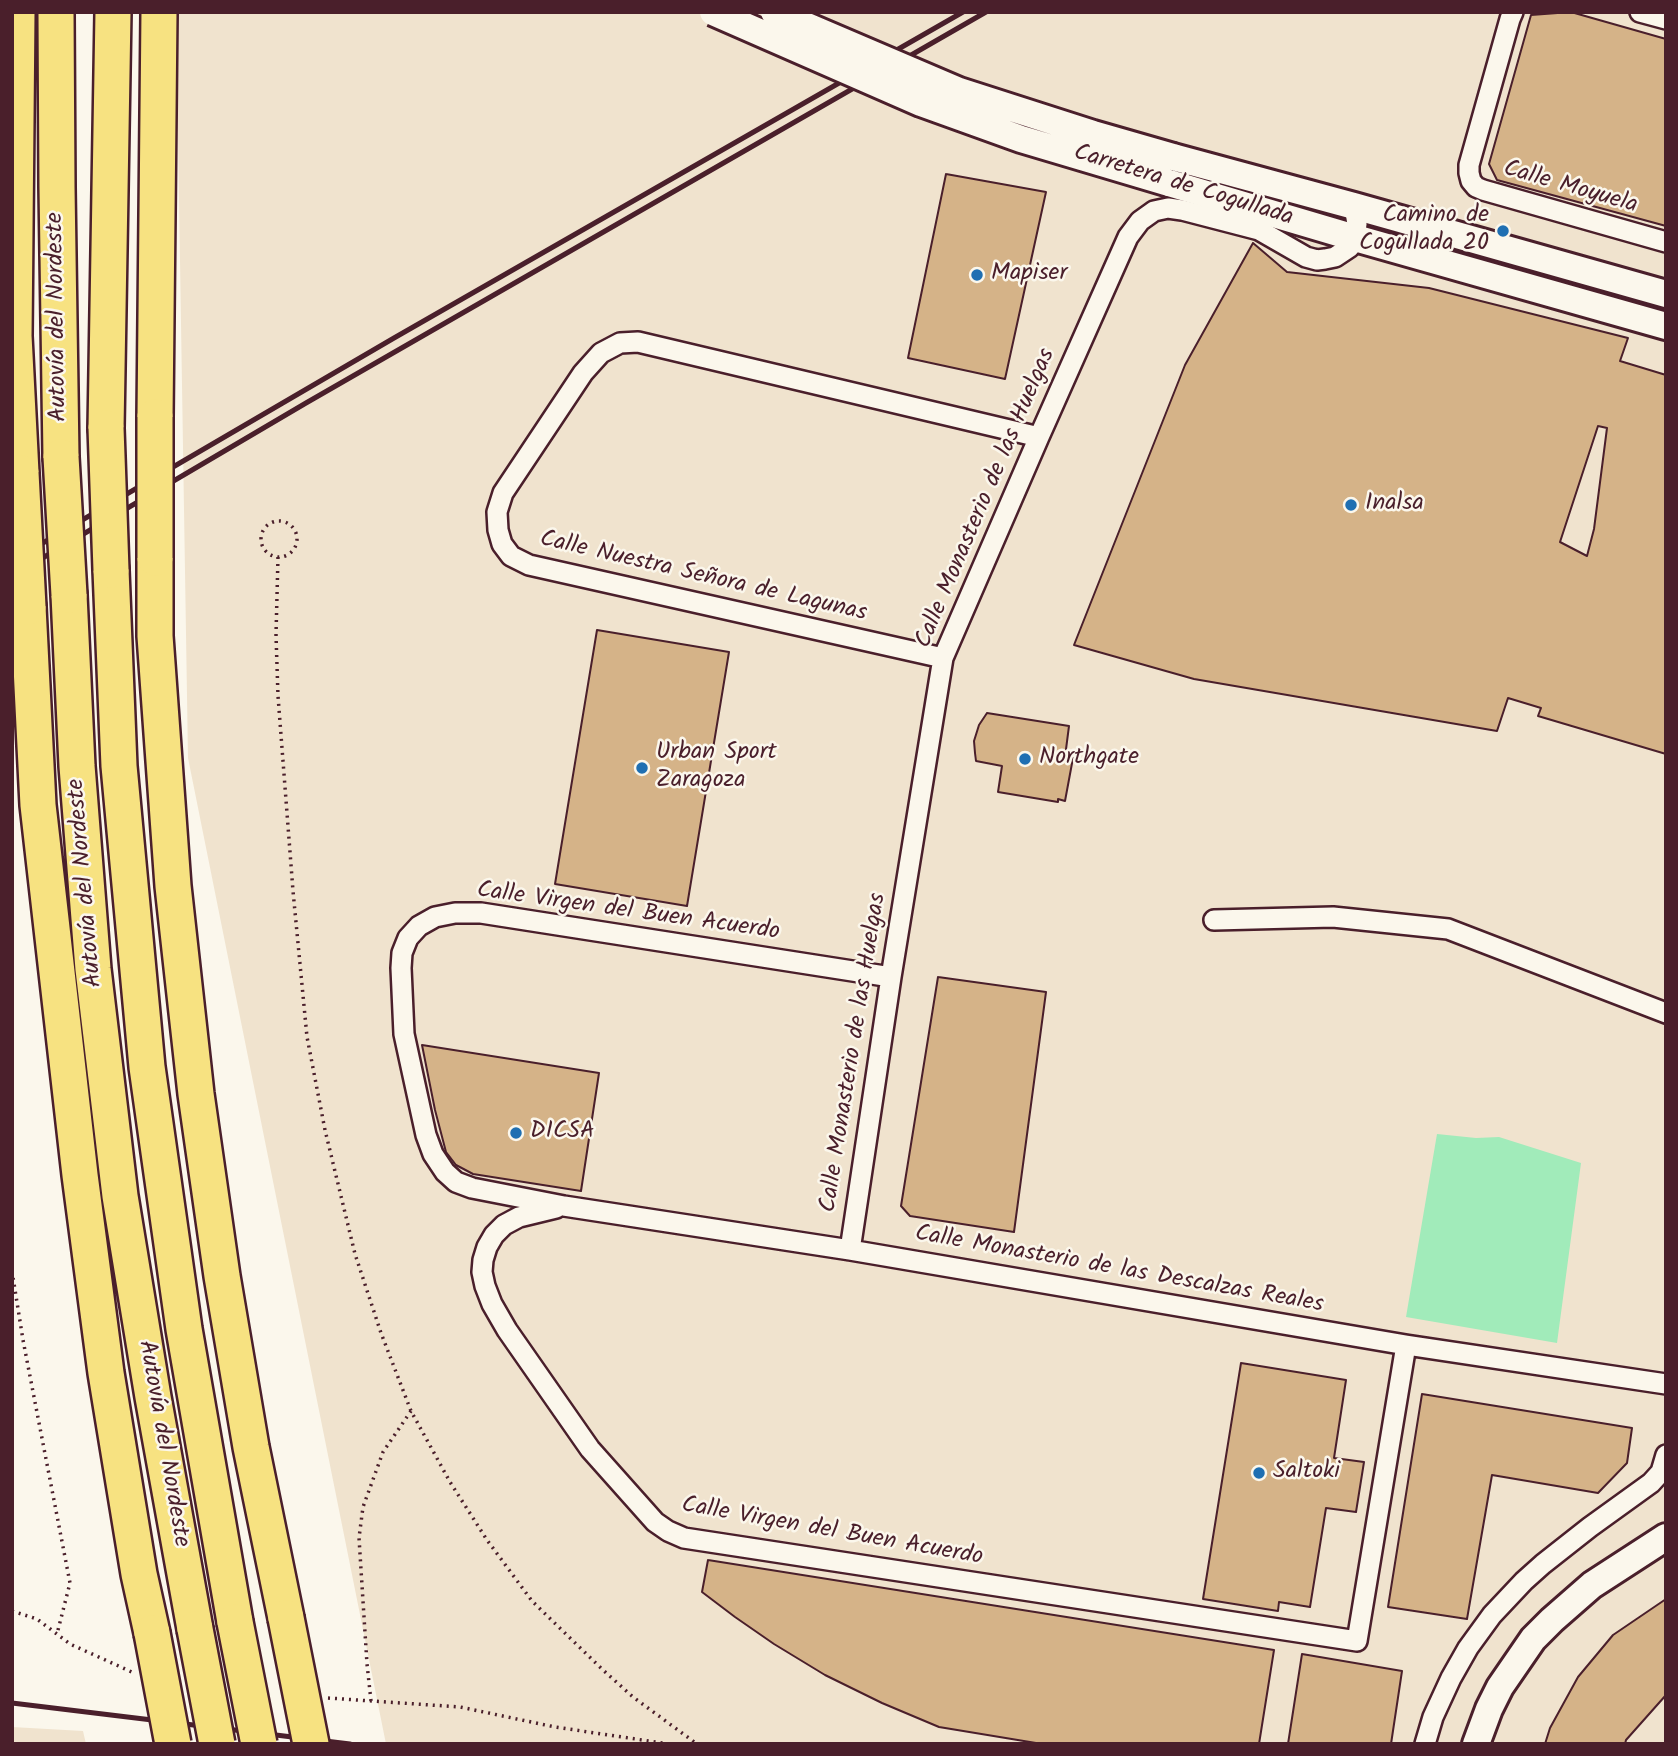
<!DOCTYPE html>
<html>
<head>
<meta charset="utf-8">
<style>
	body { margin:0 }
	#map { position:relative; width:1678px; height:1756px; overflow:hidden; background:#fbf7ec; font-family:Kalam,sans-serif }
	canvas { display:block }
	.frame { position:absolute; inset:0; border:14px solid #4a1f2b; pointer-events:none }
</style>
</head>
<body>
<div id="map">
<canvas width="1678" height="1756"></canvas>
<div class="frame"></div>
</div>
<script>
const context = document.querySelector('canvas').getContext('2d');
context.lineJoin = 'round';
function paint(path, color) { context.fillStyle = color; context.fill(path, 'evenodd'); }
const poly = rows => new Path2D(rows.map(r => 'M' + r).join(''));
function stroke(path, color, width, dash) { context.strokeStyle = color; context.lineWidth = width; context.lineCap = dash ? 'butt' : 'round'; context.setLineDash(dash || []); context.stroke(path); }
function drawText(font, color, halo, rows, align = 'center') {
  context.font = font + ' Kalam,sans-serif'; context.lineWidth = 5; context.setLineDash([]); context.textBaseline = 'middle'; context.strokeStyle = halo; context.fillStyle = color; for (const [text, x, y, turn = 0] of rows) {
    context.save(); context.translate(x, y); context.rotate((+turn || 0) * Math.PI / 180); context.textAlign = isNaN(turn) ? turn : align; if (halo) context.strokeText(text, 0, 0); context.fillText(text, 0, 0); context.restore();
  }
}
paint(poly([
	[176,12,1666,12,1666,1744,386,1744,188,758],
	[12,1727,83,1731,86,1744,12,1744]
]), '#f0e3ce');
paint(poly([
	[1437,1134,1476,1138,1499,1137,1581,1163,1557,1343,1406,1317]
]), '#a1ebba');
const building = poly([
	[1571,12,1666,39,1666,226,1497,180,1489,164,1531,15,1571,12],
	[946,174,1046,192,1005,379,908,358,946,174],
	[1253,243,1287,272,1429,288,1628,338,1620,361,1666,375,1666,754,1538,716,1541,708,1508,698,1497,731,1194,679,1074,645,1185,365,1253,243],
	[1598,426,1607,428,1594,529,1587,556,1560,542,1598,426],
	[597,630,729,652,687,906,555,884,597,630],
	[987,713,1069,726,1065,757,1073,758,1065,801,1058,799,1058,802,998,792,1002,766,976,761,975,753,974,741,979,725,987,713],
	[938,977,1046,992,1014,1232,910,1216,901,1206,938,977],
	[422,1045,599,1073,581,1191,473,1174,456,1165,446,1152,435,1110,422,1045],
	[1241,1363,1346,1380,1334,1458,1364,1462,1356,1512,1326,1508,1310,1607,1279,1602,1278,1611,1203,1599,1241,1363],
	[1422,1394,1632,1428,1627,1463,1598,1493,1492,1475,1467,1619,1388,1607,1422,1394],
	[708,1560,1274,1650,1259,1744,1042,1744,939,1727,882,1703,825,1675,774,1644,735,1617,702,1592,708,1560],
	[1666,1599,1666,1695,1626,1740,1625,1744,1545,1744,1550,1728,1578,1677,1613,1635,1666,1599],
	[1302,1654,1402,1671,1391,1744,1288,1744,1302,1654]
]);
paint(building, '#d5b388');
stroke(building, '#4a1f2b', 2);
const street = poly([
	[1513,12,1510,19,1469,165,1469,173,1471,181,1476,187,1483,190,1666,242],
	[1640,12,1666,19],
	[943,658,529,565,511,556,502,544,498,530,497,512,503,493,583,373,601,353,620,343,638,342,1039,437],
	[1214,920,1333,917,1448,929,1666,1013],
	[891,977,481,913,455,913,435,917,419,926,408,938,402,953,401,968,404,1034,426,1135,433,1154,445,1172,456,1182,472,1188,564,1206,850,1250,1406,1345,1666,1384],
	[556,1208,519,1217,504,1225,494,1235,487,1247,483,1260,482,1272,485,1286,492,1304,507,1330,590,1449,655,1522,668,1531,684,1538,1357,1641,1406,1345],
	[850,1250,891,977,943,658,1039,437,1128,237,1140,221,1154,211,1168,208,1182,210,1259,230,1306,257,1317,260,1325,259,1335,257,1350,247,1355,238,1357,224,1354,206],
	[1425,1744,1433,1717,1451,1678,1468,1648,1492,1615,1524,1581,1543,1564,1590,1527,1651,1483,1661,1472,1666,1455]
]);
const secondary = poly([
	[1173,157,1354,206,1666,294],
	[1169,183,1355,238,1666,326],
	[1476,1744,1489,1709,1500,1687,1533,1639,1552,1620,1592,1585,1666,1537]
]);
const highway = poly([
	[17,12,14,336,21,473],
	[56,12,57,187,61,457],
	[155,417,159,12],
	[106,428,113,12],
	[155,558,155,636,173,886,196,1094,222,1276,251,1447,286,1618],
	[111,570,119,766,147,1067,184,1329,235,1622],
	[69,595,77,766,93,969,120,1196,153,1397,195,1629],
	[28,607,38,805,80,1175,106,1373,139,1574,152,1633]
]);
stroke(street, '#4a1f2b', 24);
stroke(secondary, '#4a1f2b', 32);
stroke(highway, '#4a1f2b', 40);
stroke(poly([
	'261 539a18 18 0 1 1 36 0a18 18 0 1 1-36 0Z',
	[278,557,276,635,278,696,293,891,307,1037,325,1130,355,1254,381,1333,411,1411,450,1482,487,1540,532,1601,603,1670,633,1697,697,1744],
	[12,1271,23,1340,70,1583,57,1634],
	[12,1611,37,1619,70,1644,134,1673],
	[328,1698,460,1707,555,1727,669,1744],
	[371,1701,367,1664,359,1538,363,1507,383,1452,411,1411]
]), '#4a1f2b', 3.5, [2, 5]);
stroke(street, '#fbf7ec', 19);
stroke(secondary, '#fbf7ec', 26);
stroke(highway, '#f7e281', 35);
stroke(poly([
	[12,561,394,338,963,12],
	[12,576,306,403,986,12],
	[12,1703,350,1744]
]), '#4a1f2b', 5);
const secondaryBridge = poly([
	[713,12,921,103,1021,139,1169,183],
	[774,12,959,91,1093,134,1173,157]
]);
const highwayBridge = poly([
	[106,428,111,570],
	[61,457,69,595],
	[21,473,28,607],
	[155,558,155,417],
	[286,1618,311,1744],
	[235,1622,259,1744],
	[195,1629,217,1744],
	[152,1633,173,1744]
]);
stroke(secondaryBridge, '#4a1f2b', 32, []);
stroke(highwayBridge, '#4a1f2b', 40, []);
stroke(secondaryBridge, '#fbf7ec', 26);
stroke(highwayBridge, '#f7e281', 35);
for (const [x, y, r, color] of [
	[1503,231,7,"#1f6fb2"],
	[977,275,7,"#1f6fb2"],
	[1351,505,7,"#1f6fb2"],
	[1025,759,7,"#1f6fb2"],
	[642,768,7,"#1f6fb2"],
	[516,1133,7,"#1f6fb2"],
	[1259,1473,7,"#1f6fb2"]
]) { const dot = new Path2D(); dot.arc(x, y, r, 0, 2 * Math.PI); context.fillStyle = color; context.fill(dot); stroke(dot, '#fbf7ec', 2.5); }
drawText('24px', '#4a1f2b', '#fbf7ec', [
	["Carretera de Cogullada",1183,187,17],
	["Calle Moyuela",1570,189,16],
	["Autovía del Nordeste",59,317,-91],
	["Calle Monasterio de las Huelgas",987,499,-67],
	["Calle Nuestra Señora de Lagunas",703,578,13],
	["Autovía del Nordeste",87,883,-95],
	["Calle Virgen del Buen Acuerdo",628,913,8],
	["Calle Monasterio de las Huelgas",855,1053,-81],
	["Calle Monasterio de las Descalzas Reales",1119,1271,10],
	["Autovía del Nordeste",162,1444,80],
	["Calle Virgen del Buen Acuerdo",832,1533,10]
]);
drawText('24px', '#4a1f2b', '#fbf7ec', [
	["Camino de",1489,217,"right"],
	["Cogullada 20",1489,245,"right"],
	["Mapiser",991,275],
	["Inalsa",1365,505],
	["Urban Sport",656,754],
	["Zaragoza",656,782],
	["Northgate",1039,759],
	["DICSA",530,1133],
	["Saltoki",1273,1473]
], 'left');
</script>
</body>
</html>
